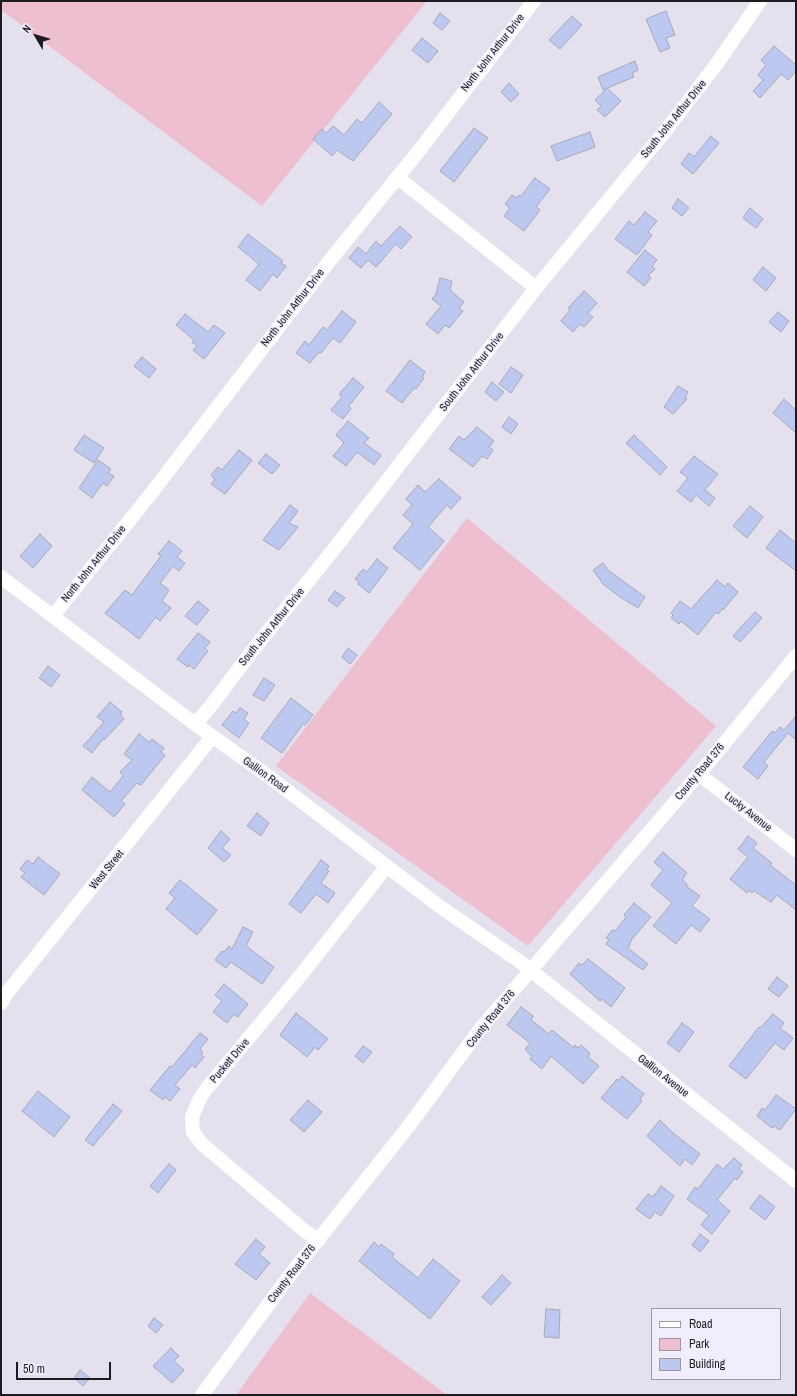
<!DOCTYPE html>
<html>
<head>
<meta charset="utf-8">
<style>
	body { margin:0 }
	#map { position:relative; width:797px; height:1396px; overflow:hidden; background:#e5e0ee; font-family:"Archivo Narrow",sans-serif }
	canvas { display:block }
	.frame { position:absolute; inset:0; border:2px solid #1c1b20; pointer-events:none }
	.legend { position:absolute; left:651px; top:1308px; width:130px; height:72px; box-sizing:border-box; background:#f2edfc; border:1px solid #9c99a4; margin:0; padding:5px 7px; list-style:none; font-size:12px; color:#1c1b20 }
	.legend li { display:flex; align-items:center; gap:8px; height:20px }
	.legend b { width:20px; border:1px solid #9c99a4 }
	.north { position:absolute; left:16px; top:16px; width:40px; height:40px; -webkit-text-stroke:3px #f2edfc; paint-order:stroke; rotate:308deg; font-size:11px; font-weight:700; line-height:16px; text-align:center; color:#1c1b20 }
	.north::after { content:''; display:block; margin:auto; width:14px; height:18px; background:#1c1b20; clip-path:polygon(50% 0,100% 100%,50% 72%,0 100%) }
	.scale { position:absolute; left:16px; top:1362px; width:95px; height:18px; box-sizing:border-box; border:2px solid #1c1b20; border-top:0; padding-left:5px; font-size:12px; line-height:14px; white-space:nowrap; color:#1c1b20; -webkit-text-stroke:3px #f2edfc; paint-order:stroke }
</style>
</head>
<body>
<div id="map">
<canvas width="797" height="1396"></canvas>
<div class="frame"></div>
<ul class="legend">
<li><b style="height:5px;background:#fff"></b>Road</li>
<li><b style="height:11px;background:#eebfd0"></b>Park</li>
<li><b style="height:11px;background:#bdc8f1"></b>Building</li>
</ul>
<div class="north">N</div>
<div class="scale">50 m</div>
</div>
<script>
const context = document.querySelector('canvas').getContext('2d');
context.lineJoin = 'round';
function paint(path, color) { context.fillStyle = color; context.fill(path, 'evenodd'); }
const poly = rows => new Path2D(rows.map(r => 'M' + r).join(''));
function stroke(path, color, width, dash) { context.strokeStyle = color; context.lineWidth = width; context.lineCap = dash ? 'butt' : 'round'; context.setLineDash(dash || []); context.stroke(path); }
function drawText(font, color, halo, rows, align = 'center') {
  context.font = font + ' "Archivo Narrow",sans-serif'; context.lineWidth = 3; context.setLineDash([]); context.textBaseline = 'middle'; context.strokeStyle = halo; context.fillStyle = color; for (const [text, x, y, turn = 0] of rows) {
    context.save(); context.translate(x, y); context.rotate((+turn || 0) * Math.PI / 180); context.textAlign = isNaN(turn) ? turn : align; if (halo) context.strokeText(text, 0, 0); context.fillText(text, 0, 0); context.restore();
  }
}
paint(poly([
	[1,1,427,1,262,206,1,10],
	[467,518,716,726,528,946,276,766],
	[310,1293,447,1395,236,1395]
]), '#eebfd0');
const building = poly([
	[666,11,675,35,666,38,670,48,660,52,646,19,666,11],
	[440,13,450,21,442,30,433,23,440,13],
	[572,16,582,25,560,49,549,40,572,16],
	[422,38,438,51,428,63,412,50,422,38],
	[774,46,796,65,796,71,788,80,781,74,760,98,753,91,763,80,758,75,766,65,761,60,774,46],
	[635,61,638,70,632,73,634,77,607,88,621,101,605,117,597,110,601,106,595,100,606,89,603,90,598,77,635,61],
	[509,83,519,94,511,102,501,92,509,83],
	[379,102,392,114,353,161,337,150,332,156,313,139,322,129,326,133,333,126,344,135,357,119,362,123,379,102],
	[474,128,488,138,454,182,440,171,474,128],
	[590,132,595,147,557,161,551,146,590,132],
	[711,136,719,143,693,174,681,164,689,153,694,157,711,136],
	[535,178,550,189,536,207,540,210,524,231,504,216,510,208,505,204,512,195,517,198,519,195,521,196,535,178],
	[678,199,689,208,682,216,672,208,678,199],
	[750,208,763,219,756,228,743,218,750,208],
	[645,212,657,221,648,232,652,235,637,255,615,239,629,221,634,225,645,212],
	[400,226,412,237,401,249,396,244,376,267,368,260,361,268,349,258,358,247,366,254,376,241,381,246,400,226],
	[248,234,283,261,281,263,286,266,277,278,273,274,260,291,246,280,259,264,238,247,248,234],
	[645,250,657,260,652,266,655,269,648,276,651,278,644,286,627,272,645,250],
	[763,267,776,278,766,291,753,280,763,267],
	[440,278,452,281,450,290,464,302,459,308,463,311,449,328,445,325,438,334,426,324,441,306,432,299,436,294,440,278],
	[584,291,597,303,588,313,593,317,584,327,580,324,573,332,561,321,570,310,568,308,584,291],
	[342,311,356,322,340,343,333,338,321,353,319,352,310,363,296,353,305,341,309,345,323,327,327,330,342,311],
	[778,312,789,321,781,332,769,322,778,312],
	[185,314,208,332,214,325,225,333,204,359,193,350,197,346,192,342,194,340,176,325,185,314],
	[142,357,156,369,149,378,134,366,142,357],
	[410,360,425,372,422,377,424,378,416,389,414,388,402,403,386,391,410,360],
	[511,367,523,375,511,393,499,384,511,367],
	[353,378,364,387,349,406,351,409,343,419,331,410,342,397,339,394,353,378],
	[492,382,504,392,496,401,485,392,492,382],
	[678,386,688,392,685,398,687,399,673,414,664,407,678,386],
	[784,399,796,410,796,433,773,413,784,399],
	[509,417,518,424,511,434,502,427,509,417],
	[348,421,369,438,364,443,381,455,374,465,357,452,346,466,333,456,344,443,336,435,348,421],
	[477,427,494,441,489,447,493,450,487,459,482,456,473,467,449,449,459,436,464,440,477,427],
	[84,435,104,448,94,463,74,450,84,435],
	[634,435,667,467,660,475,626,443,634,435],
	[239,450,252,460,225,494,211,484,215,479,211,475,218,467,222,470,239,450],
	[266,454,280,465,272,474,258,463,266,454],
	[694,456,718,474,705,490,715,498,709,506,696,495,691,502,677,491,688,478,680,472,694,456],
	[98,460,111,469,108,473,114,476,107,486,103,483,92,498,79,488,98,460],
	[439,479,461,498,451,509,447,505,428,527,444,541,420,570,393,548,413,524,403,515,412,505,406,499,418,485,425,492,439,479],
	[290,505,298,511,289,523,298,527,279,550,263,540,290,505],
	[750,506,763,517,747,538,733,526,750,506],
	[780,530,796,543,796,571,766,548,780,530],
	[40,534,52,546,33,568,20,556,40,534],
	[169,541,182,551,177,557,185,563,179,571,173,566,160,583,169,590,162,601,171,608,160,621,156,617,139,639,105,613,125,590,132,595,161,556,158,554,169,541],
	[377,559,388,568,369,593,358,584,359,582,355,579,363,569,367,572,377,559],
	[603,563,608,570,645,597,638,608,620,597,603,584,593,570,603,563],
	[717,580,725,587,728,583,738,592,723,610,722,609,718,614,716,612,698,635,681,621,679,624,671,618,673,615,671,613,680,601,691,609,717,580],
	[335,591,345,598,337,607,328,600,335,591],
	[198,601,209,610,197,625,185,616,198,601],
	[755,612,762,618,740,642,733,636,755,612],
	[198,633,210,642,205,648,208,651,194,669,189,665,188,667,177,659,198,633],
	[348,648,357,655,350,664,342,657,348,648],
	[48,666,60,675,51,687,39,678,48,666],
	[264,678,275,685,264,701,253,695,264,678],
	[291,698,313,715,305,725,303,724,282,753,261,738,291,698],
	[110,702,122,712,120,714,124,719,104,740,103,739,92,753,83,746,104,722,97,717,110,702],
	[240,708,248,713,244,719,249,723,239,738,222,725,233,711,236,713,240,708],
	[796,716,796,740,788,733,764,762,768,766,758,779,743,767,772,731,775,733,780,727,784,730,796,716],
	[139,734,149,742,152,739,164,748,161,752,165,755,141,785,137,783,121,801,125,804,114,817,82,790,92,777,110,792,123,776,120,772,132,760,124,754,139,734],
	[257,813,269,823,261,836,247,826,257,813],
	[221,831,230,839,222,848,231,855,224,862,208,848,221,831],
	[748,836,757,843,753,848,772,863,770,865,796,885,796,910,777,895,771,902,754,891,752,893,749,890,747,893,730,879,748,857,738,849,748,836],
	[663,852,687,873,682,880,687,884,686,886,700,896,692,906,710,919,700,932,691,925,676,944,653,926,672,903,651,885,663,870,654,862,663,852],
	[38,857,60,874,44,895,21,877,25,873,20,869,27,860,33,864,38,857],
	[321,860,329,866,327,869,329,871,321,883,335,893,328,903,316,894,301,913,289,904,321,860],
	[180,880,217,910,197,935,166,909,175,898,169,893,180,880],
	[634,903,651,917,632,939,628,948,648,964,643,970,606,944,609,940,606,938,612,930,615,931,626,917,624,915,634,903],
	[243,927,253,932,246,946,274,967,262,984,231,962,226,968,215,960,222,951,224,952,229,946,232,949,243,927],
	[588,959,625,988,611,1007,602,999,600,1001,570,974,579,963,582,965,588,959],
	[777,977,788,986,779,997,768,989,777,977],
	[224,984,248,1004,238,1017,234,1014,227,1023,213,1012,222,1001,215,995,224,984],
	[521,1007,533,1016,531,1020,549,1034,552,1030,574,1048,575,1045,578,1048,581,1045,590,1053,588,1057,599,1066,583,1084,551,1056,542,1069,530,1059,532,1057,525,1049,530,1043,507,1025,521,1007],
	[296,1013,328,1039,318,1050,315,1047,307,1057,280,1035,296,1013],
	[773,1014,784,1023,780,1028,793,1038,784,1050,775,1043,746,1079,729,1066,759,1027,760,1028,773,1014],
	[682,1023,694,1032,679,1052,667,1043,682,1023],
	[200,1033,208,1039,200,1049,203,1052,201,1054,204,1057,195,1068,192,1065,175,1085,180,1089,170,1101,165,1097,163,1100,150,1090,170,1066,172,1067,200,1033],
	[363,1046,372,1052,363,1063,355,1056,363,1046],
	[622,1076,644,1094,640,1099,642,1101,627,1119,601,1098,617,1079,618,1081,622,1076],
	[38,1091,70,1117,54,1137,22,1111,38,1091],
	[776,1095,796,1109,780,1130,774,1126,772,1128,757,1116,762,1108,765,1110,776,1095],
	[308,1100,322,1112,304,1132,290,1120,308,1100],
	[113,1104,122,1111,93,1146,85,1140,113,1104],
	[660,1120,673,1133,700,1154,692,1165,685,1159,680,1166,647,1136,660,1120],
	[734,1158,742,1165,739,1169,743,1172,737,1180,735,1178,717,1200,730,1211,712,1234,701,1225,709,1215,687,1199,695,1187,698,1189,717,1164,723,1169,734,1158],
	[169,1164,176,1170,158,1193,150,1186,169,1164],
	[661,1186,674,1196,661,1216,655,1212,650,1219,636,1209,648,1194,653,1197,661,1186],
	[760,1195,775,1207,765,1220,750,1208,760,1195],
	[700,1234,709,1241,700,1252,692,1245,700,1234],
	[256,1239,265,1247,259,1254,270,1263,256,1280,235,1264,256,1239],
	[374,1242,379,1247,381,1244,394,1254,392,1257,418,1278,433,1259,460,1281,430,1319,359,1261,374,1242],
	[502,1275,511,1283,491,1305,482,1297,502,1275],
	[546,1309,560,1310,559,1338,544,1337,546,1309],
	[154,1318,163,1325,156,1333,148,1326,154,1318],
	[171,1348,179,1356,174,1361,184,1370,172,1383,153,1366,171,1348],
	[80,1370,90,1378,83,1386,74,1378,80,1370]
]);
paint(building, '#bdc8f1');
stroke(building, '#a5a9b7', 1);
stroke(poly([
	[397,177,536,288],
	[1,577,195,724,268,776,439,906,519,961,796,1181],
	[53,616,153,491,331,259,418,152,534,1],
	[195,724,210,707,253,650,338,544,536,288,666,130,716,65,760,1],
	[699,774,796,850],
	[1,1003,7,993,212,737],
	[319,1240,306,1232,202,1144,193,1132,192,1117,200,1098,207,1088,301,975,387,866],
	[202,1395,290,1275,408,1127,481,1028,699,774,796,656]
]), '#fff', 14);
drawText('11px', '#1c1b20', '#f2edfc', [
	["North John Arthur Drive",493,53,-52],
	["South John Arthur Drive",674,119,-51],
	["North John Arthur Drive",293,308,-52],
	["South John Arthur Drive",472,372,-52],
	["North John Arthur Drive",94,564,-51],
	["South John Arthur Drive",272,627,-51],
	["County Road 376",700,772,-50],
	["Gallion Road",265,775,36],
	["Lucky Avenue",748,812,38],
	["West Street",107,870,-51],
	["County Road 376",491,1019,-51],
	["Puckett Drive",230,1061,-50],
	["Gallion Avenue",663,1076,38],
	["County Road 376",292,1274,-52]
]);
</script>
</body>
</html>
